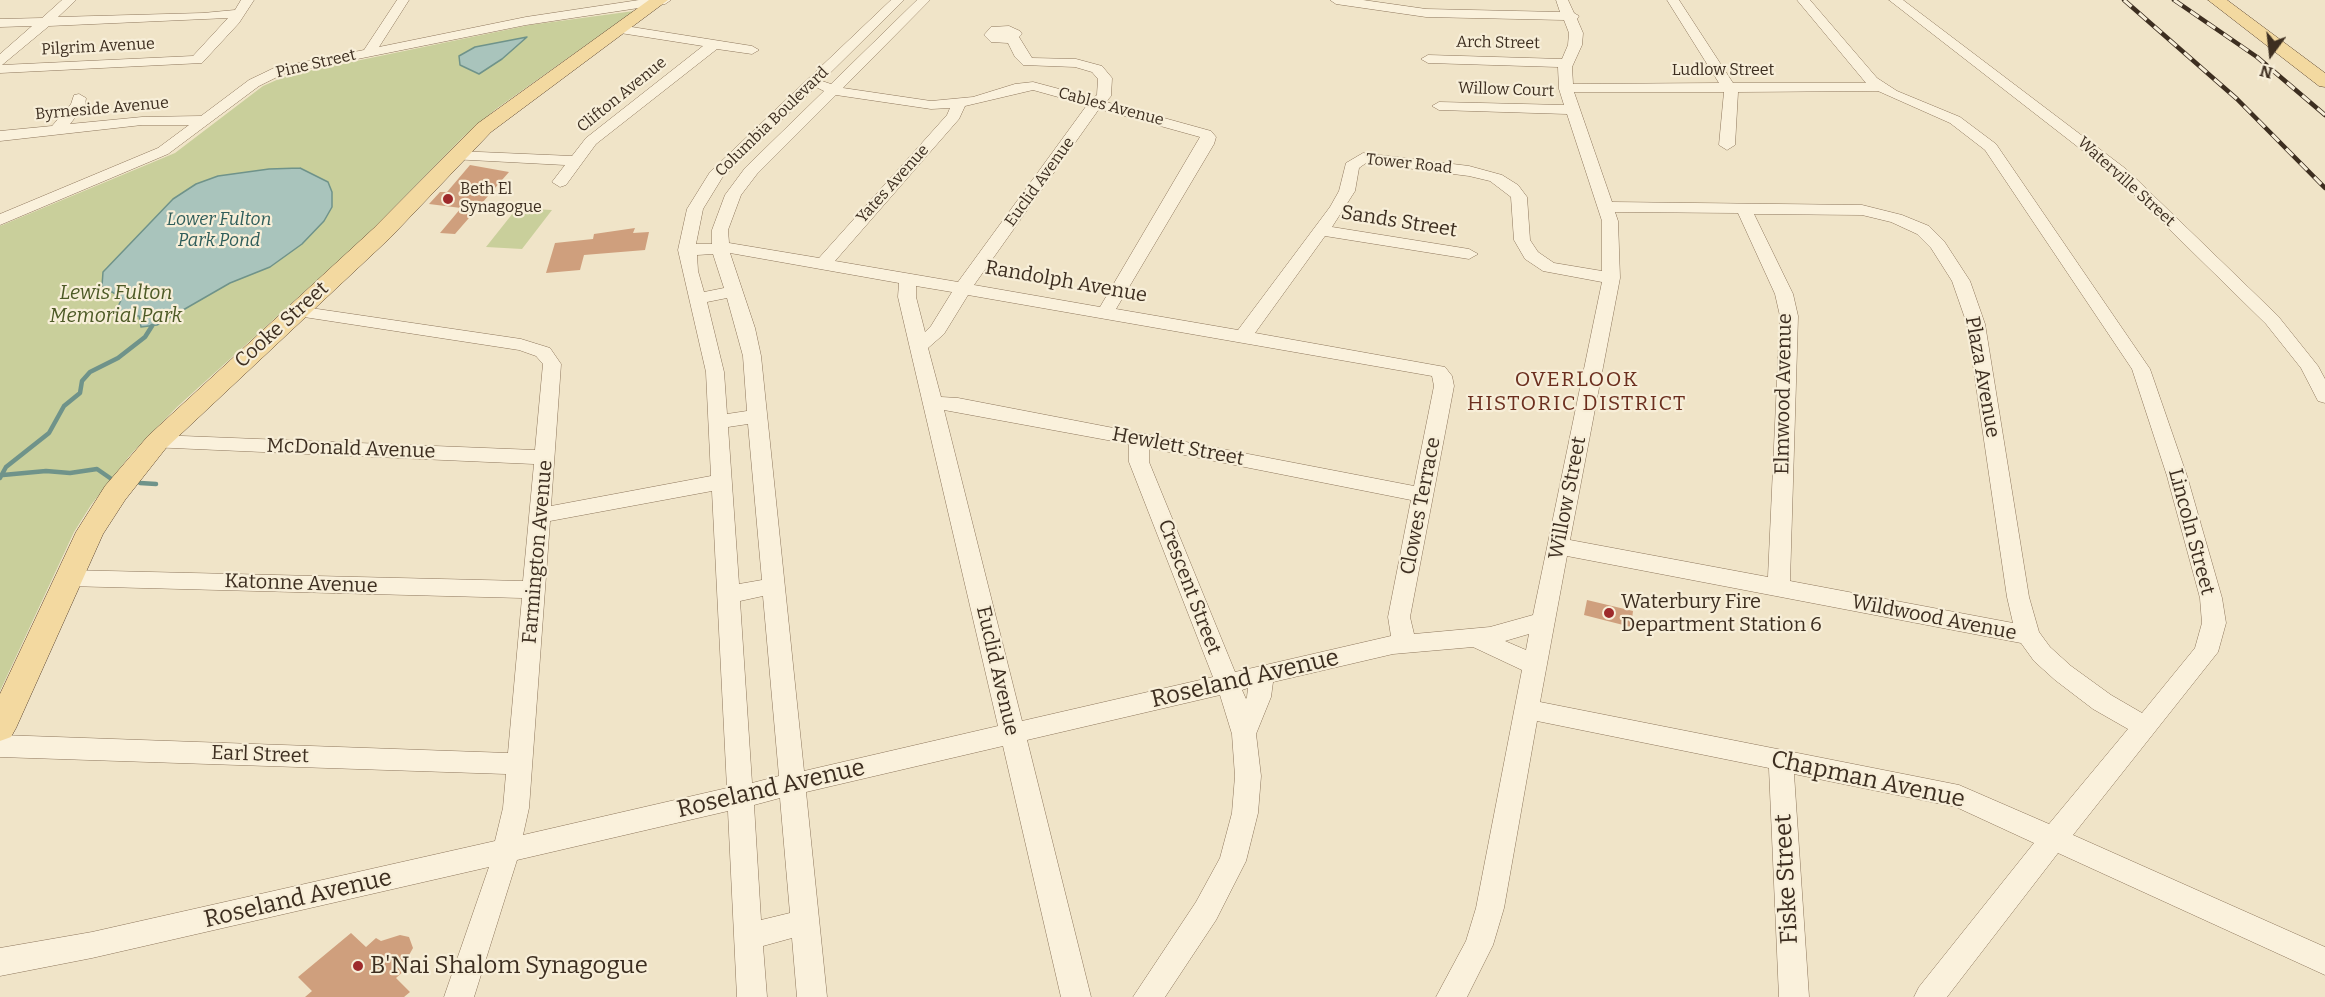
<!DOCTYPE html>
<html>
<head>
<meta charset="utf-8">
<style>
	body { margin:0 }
	#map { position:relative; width:2325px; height:997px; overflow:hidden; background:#f0e4c8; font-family:Bitter,serif }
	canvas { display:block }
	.north { position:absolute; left:2241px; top:24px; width:60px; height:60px; -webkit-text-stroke:4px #f7eed8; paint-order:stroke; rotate:195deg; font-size:16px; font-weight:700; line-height:24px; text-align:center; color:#3d2e20 }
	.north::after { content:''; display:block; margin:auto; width:21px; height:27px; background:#3d2e20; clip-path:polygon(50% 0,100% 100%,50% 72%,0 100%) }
</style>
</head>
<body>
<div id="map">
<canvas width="2325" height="997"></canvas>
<div class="north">N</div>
</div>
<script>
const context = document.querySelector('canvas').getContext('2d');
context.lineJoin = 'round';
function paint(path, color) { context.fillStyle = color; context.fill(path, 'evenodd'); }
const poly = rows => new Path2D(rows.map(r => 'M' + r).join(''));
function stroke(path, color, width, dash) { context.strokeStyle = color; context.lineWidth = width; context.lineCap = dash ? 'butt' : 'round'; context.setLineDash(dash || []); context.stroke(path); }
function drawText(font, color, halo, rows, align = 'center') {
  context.font = font + ' Bitter,serif'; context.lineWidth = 4.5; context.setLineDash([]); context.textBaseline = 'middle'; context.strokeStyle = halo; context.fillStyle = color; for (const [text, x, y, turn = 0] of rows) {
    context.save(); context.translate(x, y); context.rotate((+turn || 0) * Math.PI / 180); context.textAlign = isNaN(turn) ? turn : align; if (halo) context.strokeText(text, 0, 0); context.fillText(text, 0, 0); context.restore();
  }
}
paint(poly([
	[634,11,496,109,463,137,369,233,177,407,131,454,91,505,74,532,0,691,0,226,175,153,263,86,288,75,530,25],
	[517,208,552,210,522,249,486,247]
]), '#c9cf9b');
const water = poly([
	[527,37,502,59,479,74,460,65,459,56,475,47,527,37],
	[300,168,328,182,332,192,332,207,324,221,302,244,270,267,230,283,157,325,141,327,139,316,122,315,116,311,122,298,102,286,103,272,173,199,196,184,218,176,269,169,300,168]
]);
paint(water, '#a9c4bc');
stroke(water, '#6f938a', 1.5);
stroke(poly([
	[3,475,46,471,70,473,97,469,110,478],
	[0,478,6,467,49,433,64,406,80,393,82,381,90,372,118,358,145,337,152,326],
	[140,483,156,484]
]), '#6f938a', 4.5);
paint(poly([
	[470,165,509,172,455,234,440,233,461,208,429,204,440,192,447,192],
	[635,228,633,233,649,232,645,250,584,255,580,270,546,273,555,243,593,239,594,234],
	[1587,600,1633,611,1631,627,1584,615],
	[351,933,366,947,376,938,381,941,400,935,409,937,413,948,404,964,407,968,396,978,410,992,404,997,305,997,312,991,298,977]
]), '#cf9f7d');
const minor = poly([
	[62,0,76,0,58,17,203,13,235,10,241,0,254,0,239,23,202,63,0,73,0,54,32,26,0,27,0,19,42,18,62,0],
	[228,18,193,56,2,65,49,26,228,18],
	[397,0,409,0,379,47,526,17,639,0,671,0,665,4,526,25,283,74,259,86,168,154,0,225,0,214,158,148,189,125,142,125,0,141,0,131,52,126,71,104,74,95,79,94,86,98,85,105,70,124,142,117,201,116,249,80,274,68,364,50,397,0],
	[891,0,904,0,822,81,831,84,917,0,930,0,843,88,931,101,973,97,1015,84,1033,82,1093,98,1097,95,1098,79,1092,72,1075,67,1023,65,1015,57,1008,43,991,42,984,35,991,27,1009,26,1020,31,1022,34,1019,37,1032,58,1076,59,1102,66,1112,78,1111,96,1106,102,1211,131,1216,137,1214,144,1116,309,1238,330,1330,207,1339,191,1346,163,1363,153,1469,166,1502,175,1518,185,1527,197,1530,240,1538,252,1554,263,1602,271,1602,221,1567,114,1439,110,1432,106,1439,102,1564,105,1559,89,1558,67,1428,63,1421,59,1428,55,1562,59,1568,45,1569,33,1564,20,1426,17,1336,4,1330,0,1363,0,1426,9,1560,12,1556,0,1568,0,1574,13,1579,16,1577,19,1583,33,1582,45,1572,67,1573,84,1719,83,1667,0,1679,0,1733,83,1866,83,1797,0,1810,0,1877,78,1897,91,1960,117,1996,144,2150,369,2187,476,2222,598,2226,623,2218,652,2073,835,2325,947,2325,975,2058,853,1947,997,1914,997,1919,987,2034,843,1956,807,1794,774,1809,997,1779,997,1769,768,1537,721,1504,908,1493,945,1467,997,1436,997,1466,941,1476,908,1522,670,1473,647,1393,654,1273,682,1271,697,1256,734,1261,776,1258,813,1246,861,1216,920,1165,997,1133,997,1196,902,1220,858,1232,813,1235,776,1232,734,1220,695,1027,740,1091,997,1061,997,1003,746,806,792,827,997,797,997,792,938,763,946,767,997,737,997,728,811,517,860,474,997,444,997,489,867,92,958,0,976,0,948,92,932,495,841,503,808,506,774,0,757,0,735,508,753,522,598,67,586,59,584,56,578,59,572,67,570,523,581,534,464,150,447,147,442,150,437,157,435,535,450,543,364,536,356,519,350,291,315,288,311,291,307,297,306,521,339,550,348,561,364,551,506,711,476,706,372,678,250,687,209,710,172,891,0],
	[816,87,824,91,745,168,725,195,712,230,712,244,696,244,703,209,722,178,816,87],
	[1033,90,1087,105,958,282,835,261,959,119,965,106,1033,90],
	[1878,91,1950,123,1985,150,2132,369,2167,476,2200,598,2202,623,2195,648,2142,713,2111,695,2071,666,2050,647,2039,632,2029,597,1985,324,1970,281,1944,241,1929,226,1902,215,1862,205,1612,202,1574,92,1724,92,1719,145,1727,150,1735,145,1738,92,1878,91],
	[836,95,931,109,950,108,947,115,819,258,729,243,728,230,741,195,757,174,836,95],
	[1099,109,1200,137,1100,307,974,285,1099,109],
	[1366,163,1469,176,1490,181,1511,197,1514,240,1525,259,1543,271,1602,282,1533,615,1490,627,1414,634,1410,617,1454,386,1452,376,1445,367,1255,333,1325,236,1469,259,1478,254,1469,249,1332,227,1355,191,1359,168,1366,163],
	[1615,212,1738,213,1775,294,1780,316,1768,577,1570,540,1620,278,1618,221,1615,212],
	[1754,214,1862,215,1891,222,1917,234,1931,248,1952,281,1967,324,2007,597,2013,623,1790,581,1798,316,1793,294,1754,214],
	[730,253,899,283,898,297,998,726,804,771,761,356,755,328,730,253],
	[713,254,724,288,704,292,698,271,697,255,713,254],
	[916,286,952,292,931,326,925,332,916,297,916,286],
	[968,295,1432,376,1434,386,1414,486,958,398,941,397,928,348,944,334,968,295],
	[727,298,743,356,747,411,727,414,724,372,707,302,727,298],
	[944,410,1129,444,1129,462,1213,677,1022,721,944,410],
	[748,424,762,580,739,584,728,427,748,424],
	[1149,448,1411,500,1388,617,1391,636,1235,672,1149,462,1149,448],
	[712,491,727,788,523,835,529,808,550,521,712,491],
	[1567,556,2021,643,2034,661,2055,680,2093,709,2128,729,2049,824,1959,785,1540,702,1567,556],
	[763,596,779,776,752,783,740,601,763,596],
	[1529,634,1526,650,1505,641,1529,634],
	[1248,688,1247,697,1246,699,1242,690,1248,688],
	[780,798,790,913,761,920,754,805,780,798],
	[1889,0,1903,0,2126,169,2278,316,2318,366,2325,379,2325,403,2318,401,2301,368,2266,324,2114,175,1889,0],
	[619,25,752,46,759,50,752,54,717,49,596,144,566,185,560,187,552,182,565,165,451,159,448,156,456,151,572,156,586,138,703,46,614,32,612,29,619,25]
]);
const major = poly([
	[649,0,668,0,491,132,390,238,166,448,125,500,103,534,16,728,11,737,0,741,0,694,76,532,105,486,148,436,374,228,477,124,649,0],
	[2208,0,2227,0,2325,73,2325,87,2319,86,2208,0]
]);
stroke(minor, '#8d765c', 1);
stroke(major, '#5b4430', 1);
paint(minor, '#faf1dc');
paint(major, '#f3d9a0');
const rail = poly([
	[2124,0,2237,99,2325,188],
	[2174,0,2257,57,2325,115]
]);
stroke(rail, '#3d2e20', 4.5);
stroke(rail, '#f7eed8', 3, [10]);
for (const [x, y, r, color] of [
	[448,199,6,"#9e2a2b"],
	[1609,613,6,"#9e2a2b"],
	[358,966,6,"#9e2a2b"]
]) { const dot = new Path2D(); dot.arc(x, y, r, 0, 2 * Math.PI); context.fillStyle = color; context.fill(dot); stroke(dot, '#f7eed8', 2); }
drawText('16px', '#3d2e20', '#f7eed8', [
	["Arch Street",1498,43,1],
	["Pilgrim Avenue",98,47,-3],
	["Pine Street",316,64,-13],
	["Ludlow Street",1723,71],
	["Willow Court",1506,90,2],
	["Clifton Avenue",622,95,-39],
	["Cables Avenue",1111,107,15],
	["Byrneside Avenue",102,109,-5],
	["Columbia Boulevard",772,122,-44],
	["Tower Road",1409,164,6],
	["Euclid Avenue",1040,182,-54],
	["Waterville Street",2126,182,42],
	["Yates Avenue",893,184,-48]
]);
drawText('16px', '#3d2e20', '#f7eed8', [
	["Beth El",460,190],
	["Synagogue",460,208]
], 'left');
drawText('italic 18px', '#2f5d5a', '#f7eed8', [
	["Lower Fulton",219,220],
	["Park Pond",219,241]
]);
drawText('20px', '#3d2e20', '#f7eed8', [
	["Sands Street",1399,222,9],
	["Randolph Avenue",1066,282,10],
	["Cooke Street",282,325,-42],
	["Plaza Avenue",1982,377,80],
	["Elmwood Avenue",1784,394,-89],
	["Hewlett Street",1178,447,11],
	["McDonald Avenue",351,449,2],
	["Willow Street",1568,498,-79],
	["Clowes Terrace",1421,506,-79],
	["Lincoln Street",2191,532,75],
	["Farmington Avenue",538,552,-85],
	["Katonne Avenue",301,584,2],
	["Crescent Street",1189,587,69],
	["Wildwood Avenue",1934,618,11],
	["Euclid Avenue",997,671,77],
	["Earl Street",260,755,2]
]);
drawText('italic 20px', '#4d5a26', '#f7eed8', [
	["Lewis Fulton",116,293],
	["Memorial Park",116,316]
]);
drawText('20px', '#3d2e20', '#f7eed8', [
	["Waterbury Fire",1621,602],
	["Department Station 6",1621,625]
], 'left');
context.letterSpacing = '1.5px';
drawText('21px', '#6b2e1e', '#f7eed8', [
	["OVERLOOK",1577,380],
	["HISTORIC DISTRICT",1577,404]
]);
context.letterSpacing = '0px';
drawText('24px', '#3d2e20', '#f7eed8', [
	["Roseland Avenue",1245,679,-13],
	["Chapman Avenue",1868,780,12],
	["Roseland Avenue",771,789,-13],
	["Fiske Street",1787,879,-93],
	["Roseland Avenue",298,899,-13]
]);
drawText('24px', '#3d2e20', '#f7eed8', [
	["B'Nai Shalom Synagogue",370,966]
], 'left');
</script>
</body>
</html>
